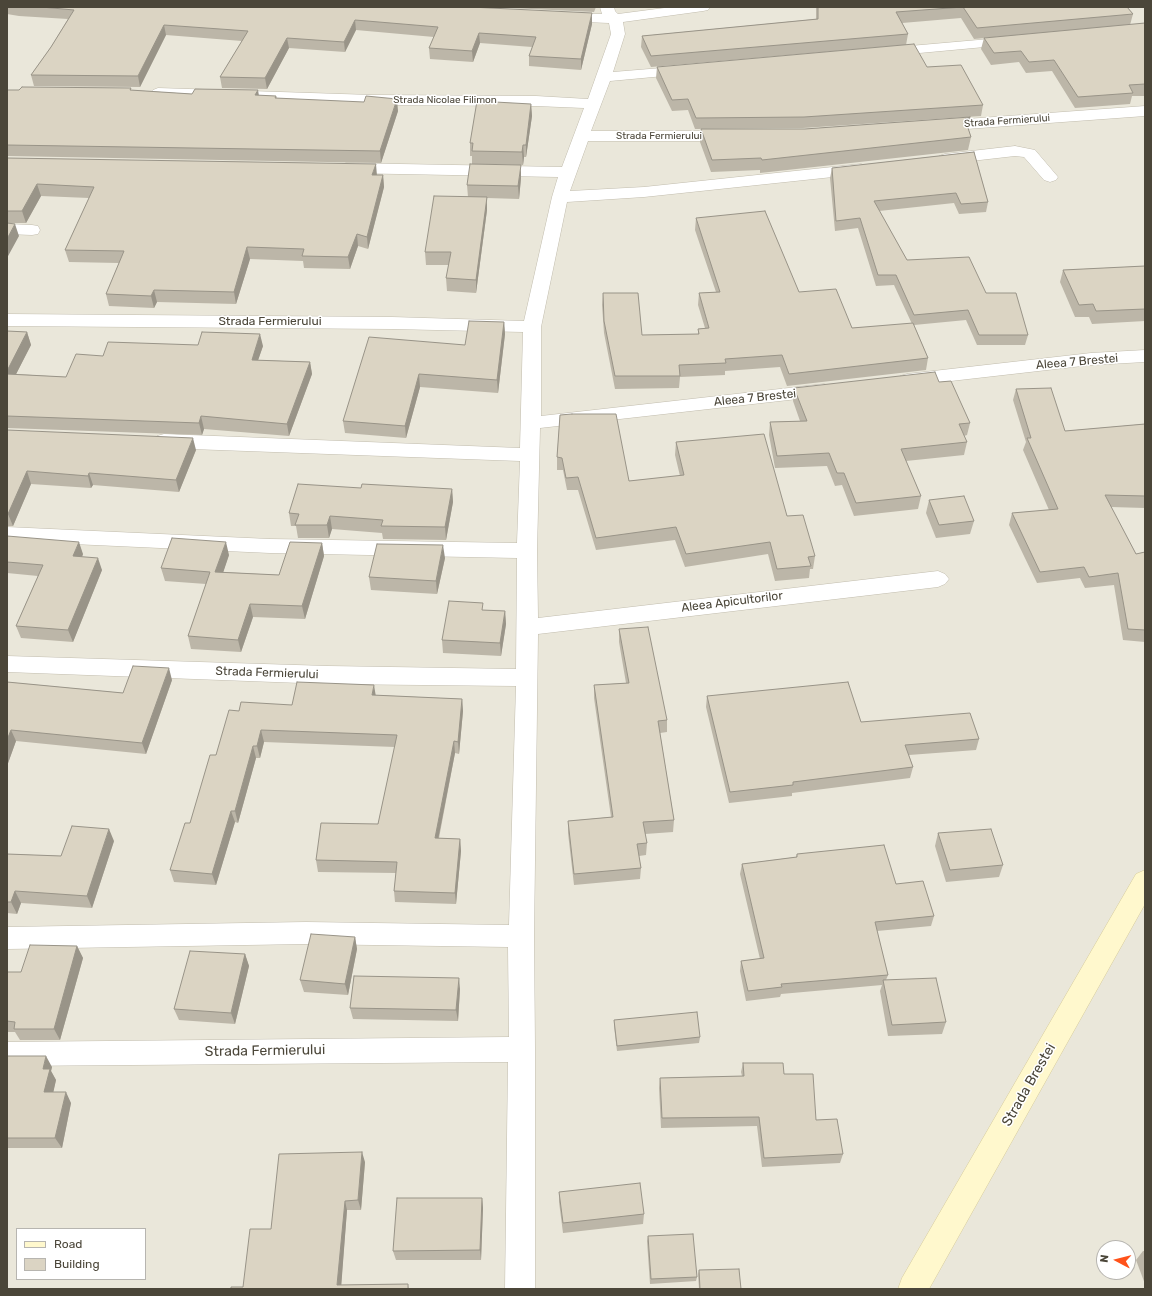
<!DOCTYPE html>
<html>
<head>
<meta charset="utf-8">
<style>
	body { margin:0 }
	#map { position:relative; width:1152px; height:1296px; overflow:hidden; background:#f6f4ec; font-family:Rubik,sans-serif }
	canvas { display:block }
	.frame { position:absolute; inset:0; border:8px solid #4b4639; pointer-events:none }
	.legend { position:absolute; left:16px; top:1228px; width:130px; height:52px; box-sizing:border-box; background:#fff; border:1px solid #b7b5b0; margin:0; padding:5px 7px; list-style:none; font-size:12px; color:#4b4639 }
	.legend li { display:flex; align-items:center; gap:8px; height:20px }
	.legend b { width:20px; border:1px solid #b7b5b0 }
	.north { position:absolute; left:1096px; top:1240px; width:40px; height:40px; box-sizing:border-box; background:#fff; border:1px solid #b7b5b0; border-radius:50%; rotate:277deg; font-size:11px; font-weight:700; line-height:16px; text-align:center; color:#4b4639 }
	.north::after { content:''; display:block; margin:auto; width:14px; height:18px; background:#ff521a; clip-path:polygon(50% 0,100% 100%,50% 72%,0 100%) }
</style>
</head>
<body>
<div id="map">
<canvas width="1152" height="1296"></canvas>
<div class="frame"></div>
<ul class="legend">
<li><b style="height:5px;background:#fff8cd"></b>Road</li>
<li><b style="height:11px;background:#dbd4c3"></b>Building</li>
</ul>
<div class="north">N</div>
</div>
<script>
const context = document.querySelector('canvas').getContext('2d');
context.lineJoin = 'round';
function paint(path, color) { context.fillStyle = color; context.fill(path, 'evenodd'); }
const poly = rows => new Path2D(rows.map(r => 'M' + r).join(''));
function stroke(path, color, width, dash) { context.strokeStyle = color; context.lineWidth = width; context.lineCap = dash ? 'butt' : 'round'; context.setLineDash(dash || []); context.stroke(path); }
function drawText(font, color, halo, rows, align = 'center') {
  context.font = font + ' Rubik,sans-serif'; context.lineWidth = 3; context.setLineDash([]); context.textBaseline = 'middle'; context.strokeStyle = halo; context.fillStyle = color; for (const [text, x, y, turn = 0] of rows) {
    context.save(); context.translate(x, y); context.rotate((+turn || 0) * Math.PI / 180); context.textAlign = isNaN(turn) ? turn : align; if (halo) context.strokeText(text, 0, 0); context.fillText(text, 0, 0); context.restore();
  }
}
paint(poly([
	[7,7,1145,7,1145,1289,7,1289],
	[17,1229,145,1229,145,1279,17,1279],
	[1104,1248,1128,1248,1128,1272,1104,1272]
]), '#eae7da');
const street = poly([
	[600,7,614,7,615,11,618,14,672,7,710,7,708,10,703,11,623,22,625,34,613,72,686,66,691,67,693,70,691,73,686,74,610,81,591,131,731,131,737,133,739,136,737,139,731,141,588,141,570,191,644,187,861,164,867,166,869,169,867,172,861,174,644,197,567,202,541,327,541,416,824,384,831,386,833,390,831,394,824,396,540,428,537,551,538,618,938,571,945,574,949,579,945,584,938,587,538,634,534,936,535,1049,535,1289,505,1289,508,1062,7,1066,7,1042,509,1037,508,947,306,944,7,949,7,927,306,922,509,925,516,686,328,684,7,672,7,656,328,666,516,669,517,558,270,553,7,541,7,527,270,539,517,543,520,461,164,448,157,446,154,441,157,436,164,434,520,448,523,332,392,329,7,326,7,314,392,317,524,321,552,197,558,177,346,173,340,171,338,168,340,165,346,163,562,167,584,108,536,106,372,105,158,98,153,96,150,93,153,90,158,88,372,95,536,96,588,99,611,34,609,23,562,21,557,20,555,17,557,14,562,13,602,14,600,7],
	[1012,37,1017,38,1019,41,1017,44,887,56,882,55,880,52,882,49,887,48,1012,37],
	[1145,106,1145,116,939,131,933,129,931,126,933,123,939,121,1145,106],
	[1015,146,1035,150,1058,177,1056,180,1050,182,1044,180,1024,157,1015,156,945,164,939,162,937,159,939,156,945,154,1015,146],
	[7,224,32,225,38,226,40,230,38,234,32,235,7,234,7,224],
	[1145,350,1145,362,1091,365,907,386,900,384,898,380,900,376,907,374,1091,353,1145,350]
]);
const secondary = poly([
	[1145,870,1145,904,929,1289,898,1289,902,1278,1136,874,1145,870]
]);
stroke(street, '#c2bdae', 1);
stroke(secondary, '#d7cc9b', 1);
paint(street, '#fff');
paint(secondary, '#fff8cd');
paint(poly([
	[7,7,470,7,592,24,581,70,529,66,529,56,532,47,480,43,473,62,430,59,429,48,434,37,356,30,345,52,289,48,267,89,222,88,220,77,242,41,166,35,140,87,34,86,31,75,51,47,68,19,19,16,7,14],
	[490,7,596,7,594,12],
	[816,7,1127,7,1133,14,1130,25,1145,23,1145,96,1132,96,1130,104,1075,108,1052,71,1026,73,1019,62,991,65,981,49,984,38,1107,27,974,39,961,18,902,23,908,34,906,45,651,67,641,47,642,36,816,19],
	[657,67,927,67,983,105,981,116,803,128,695,129,688,110,672,111,656,78],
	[131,88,131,90,192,94,276,96,277,98,398,111,381,163,7,156,7,90,19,90],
	[531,104,532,116,526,157,524,157,523,165,472,164,472,156,470,156,470,143],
	[970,117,968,128,971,137,968,150,760,173,760,170,711,172,700,142,701,129,805,129],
	[974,152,988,202,986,212,959,214,954,203,879,211,907,260,986,293,1028,335,1025,345,977,345,966,320,914,325,928,358,926,370,787,386,780,367,725,371,725,375,680,377,679,388,615,389,604,333,602,305,603,293,642,335,698,334,698,329,705,328,698,305,699,293,716,292,695,230,696,218,799,292,852,328,912,324,894,285,876,286,858,228,835,231,830,178,832,168],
	[7,158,383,175,384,187,368,249,358,246,350,269,304,268,303,261,250,259,236,304,157,302,154,308,109,306,106,294,119,263,69,262,65,250,89,198,41,196,26,223,7,223],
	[521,178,519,199,487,198,487,210,476,293,447,291,446,278,449,265,426,265,425,252,468,197,467,185],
	[1145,266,1145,321,1092,324,1089,317,1075,317,1060,282,1063,270],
	[504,322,505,334,498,393,420,387,406,438,345,433,343,421,465,345],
	[7,331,27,332,31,345,16,374,66,377,103,356,198,345,263,346,258,360,310,362,312,374,289,436,204,429,202,435,7,428],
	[939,382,970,423,967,435,964,436,967,442,964,455,906,461,921,496,918,509,854,516,842,485,835,486,827,466,775,468,769,435,770,422,800,421,793,401,794,388],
	[1016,389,1065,431,1145,424,1145,508,1111,507,1136,554,1145,552,1145,642,1123,640,1114,585,1085,588,1080,578,1037,583,1009,525,1012,513,1049,510,1023,450,1026,442,1013,400],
	[560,415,629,481,680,476,675,455,676,442,787,516,815,556,813,569,810,569,809,578,775,581,768,554,685,567,675,540,596,550,578,490,567,490,563,470,557,470,557,457],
	[7,430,196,450,179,492,93,485,91,488,31,484,13,526,7,526],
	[361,488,452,489,453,502,446,540,383,539,382,533,332,529,329,538,298,538,296,526,291,526,289,513],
	[929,500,974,521,970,534,936,538,926,513],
	[7,536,83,554,82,557,102,570,73,642,21,638,16,626,38,576,7,573],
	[322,543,324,556,305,619,253,617,241,652,191,649,188,636,206,584,165,581,161,568,229,555,223,572,279,575],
	[445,558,437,594,371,590,369,577],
	[483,610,505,611,506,624,501,656,443,653,442,640],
	[619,629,667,720,667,732,660,733,674,820,673,832,645,834,647,843,646,855,639,856,641,868,640,879,574,885,568,833,568,821,611,817,594,698,594,685,626,683,619,642],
	[172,680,146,754,16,741,7,766,7,682,123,693],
	[375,695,462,699,463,711,459,754,455,753,439,838,460,839,461,851,456,904,395,902,394,891,396,873,318,872,316,860,378,824,395,747,264,742,260,758,256,758,238,823,235,822,216,885,174,882,170,870,190,823,216,755,239,711],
	[707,696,861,722,979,739,976,750,909,755,913,767,910,778,792,793,792,796,729,803,706,707],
	[938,833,1003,865,999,877,946,882,935,846],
	[114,841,92,908,21,903,17,914,7,913,7,854,61,856],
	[797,854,896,884,934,916,931,926,877,931,888,975,886,980,946,1022,942,1034,888,1036,880,991,882,985,781,994,780,997,746,1001,740,971,741,961,760,959,740,874,742,864,796,857],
	[355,937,357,949,348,995,304,992,300,980],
	[77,946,83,958,60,1040,20,1040,15,1032,7,1032,7,972,21,972],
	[245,954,249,966,235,1024,179,1020,174,1009],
	[460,989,458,1021,353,1019,350,1008],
	[614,1020,700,1037,699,1043,617,1051,614,1026],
	[7,1056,52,1067,51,1071,56,1080,53,1092,71,1103,62,1148,7,1148],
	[743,1063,784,1074,816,1120,843,1154,840,1163,762,1167,757,1126,661,1128,659,1088,660,1078,742,1076,741,1072],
	[365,1162,361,1210,347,1210,341,1285,408,1284,409,1289,231,1289,243,1287,271,1229],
	[559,1192,644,1214,643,1224,563,1233,559,1202],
	[482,1198,483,1208,481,1260,396,1260,393,1251],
	[648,1236,697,1277,696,1281,650,1284,647,1241],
	[1143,1251,1145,1251,1145,1284,1136,1260],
	[699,1270,741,1289,699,1289,698,1274]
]), '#bcb6a8');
paint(poly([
	[592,13,592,24,581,70,581,59],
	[355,20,356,30,345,52,344,42],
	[164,25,166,35,140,87,138,76],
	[479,33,480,43,473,62,472,51],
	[287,38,289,48,267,89,265,78],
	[258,90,260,102,255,95],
	[397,99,398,111,381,163,380,151],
	[531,104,532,116,526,157,526,145],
	[970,117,968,130,965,119],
	[523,145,524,157,523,165,522,152],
	[376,164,377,176,372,175],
	[521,165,521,178,519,199,518,186],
	[383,175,384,187,368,249,367,237],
	[37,184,41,196,26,223,22,211],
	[487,197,487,210,476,293,476,280],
	[15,224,19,236,7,258,7,239],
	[357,234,358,246,350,269,348,257],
	[247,247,250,259,236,304,234,292],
	[154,290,157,302,154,308,151,296],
	[504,322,505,334,498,393,497,380],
	[27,332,31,345,10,386,7,377,7,371],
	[260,334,263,346,254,372,252,360],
	[310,362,312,374,289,436,287,424],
	[419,374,420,387,406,438,405,426],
	[201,416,204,429,202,435,199,423],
	[193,438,196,450,179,492,176,480],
	[27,471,31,484,13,526,8,514],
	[89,473,93,485,91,488,88,476],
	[452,489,453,502,446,540,445,527],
	[330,516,332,529,329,538,327,525],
	[79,542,83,554,77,569,73,556],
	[226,542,229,555,219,585,215,572],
	[322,543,324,556,305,619,302,606],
	[443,545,445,558,437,594,436,581],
	[98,558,102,570,73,642,68,630],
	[250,604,253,617,241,652,238,640],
	[505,611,506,624,501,656,500,643],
	[169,668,172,680,146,754,142,743],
	[374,685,376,697,372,695],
	[462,699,463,711,459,754,458,742],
	[11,730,16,741,7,766,7,740],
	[261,730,264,742,260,758,257,746],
	[454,741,455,753,436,850,435,838],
	[253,746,256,758,238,823,235,811],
	[231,811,235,822,216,885,212,874],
	[109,829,114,841,92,908,87,896],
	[460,839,461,851,456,904,455,893],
	[15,891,21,903,17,914,11,902],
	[355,937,357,949,348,995,345,984],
	[77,946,83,958,60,1040,54,1029],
	[245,954,249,966,235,1024,231,1013],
	[459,978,460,989,458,1021,456,1010],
	[46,1056,52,1067,51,1071,56,1080,51,1103,44,1092,43,1069],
	[66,1092,71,1103,62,1148,55,1138],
	[362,1152,365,1162,361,1210,358,1200],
	[482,1198,483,1208,481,1260,480,1250],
	[345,1201,347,1210,341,1289,337,1285]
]), '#999488');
const building = poly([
	[41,7,470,7,592,13,581,59,529,56,536,37,479,33,472,51,429,48,438,27,355,20,344,42,287,38,265,78,220,77,248,31,164,25,138,76,31,75,51,47,74,10,41,7],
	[818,7,1127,7,1133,14,977,28,963,7,896,12,908,34,651,56,642,36,818,19,818,7],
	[1145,23,1145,84,1129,85,1133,93,1078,97,1054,60,1029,62,1021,51,994,53,984,38,1145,23],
	[914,44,927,67,961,65,983,105,804,117,696,118,688,99,672,100,657,67,914,44],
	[22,87,131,88,130,90,192,94,195,89,258,90,255,95,276,96,275,98,364,102,366,96,397,99,380,151,7,145,7,90,19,90,22,87],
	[477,101,531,104,526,145,523,145,522,152,472,151,473,143,470,143,477,101],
	[970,117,965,119,971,137,762,160,761,158,712,160,701,129,805,129,970,117],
	[974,152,988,202,961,204,956,193,874,201,907,260,969,257,986,293,1016,293,1028,335,979,335,968,310,914,315,896,275,878,275,860,218,836,221,832,168,974,152],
	[7,158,376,164,372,175,383,175,367,237,357,234,348,257,302,256,304,249,247,247,234,292,154,290,151,296,106,294,124,251,65,250,94,187,37,184,22,211,7,211,7,158],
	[470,164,521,165,518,186,467,185,470,164],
	[434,196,487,197,476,280,446,278,451,252,425,252,434,196],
	[765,211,799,292,836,289,852,328,913,323,928,358,789,374,782,355,725,359,726,363,679,365,680,376,615,376,604,321,603,293,638,293,642,335,699,334,698,329,709,328,699,293,720,292,696,218,765,211],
	[7,223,15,224,7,239,7,223],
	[1145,266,1145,309,1096,311,1093,304,1079,305,1063,270,1145,266],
	[469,321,504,322,497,380,419,374,405,426,343,421,369,337,465,345,469,321],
	[7,331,27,332,7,371,7,331],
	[202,332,260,334,252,360,310,362,287,424,201,416,199,423,7,416,7,374,66,377,76,354,103,356,108,342,198,345,202,332],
	[935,372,939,382,951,381,970,423,959,424,967,442,901,449,921,496,856,503,844,473,837,473,829,453,777,456,770,422,807,421,794,388,935,372],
	[1051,388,1065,431,1145,424,1145,496,1105,495,1136,554,1145,552,1145,630,1128,629,1118,573,1089,577,1084,567,1040,572,1012,513,1058,509,1027,438,1031,438,1016,389,1051,388],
	[572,414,616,414,629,481,684,475,676,442,764,434,787,516,803,515,815,556,808,557,811,566,777,569,770,542,686,554,676,527,596,538,578,477,566,478,562,458,557,457,560,415,572,414],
	[7,430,193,438,176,480,89,473,88,476,27,471,8,514,7,514,7,430],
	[298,484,361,488,362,484,452,489,445,527,381,526,383,520,330,516,327,525,295,525,299,514,289,513,298,484],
	[964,496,974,521,939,525,929,500,964,496],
	[7,536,79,542,73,556,98,558,68,630,16,626,43,565,7,562,7,536],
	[172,538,226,542,215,572,279,575,290,542,322,543,302,606,250,604,238,640,188,636,210,572,161,568,172,538],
	[377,544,443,545,436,581,369,577,377,544],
	[449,601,483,603,482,610,505,611,500,643,442,640,449,601],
	[648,627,667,720,658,721,674,820,643,822,647,843,637,844,641,868,574,874,568,821,613,817,594,685,629,683,619,629,648,627],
	[133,666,169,668,142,743,11,730,7,740,7,682,123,693,133,666],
	[297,682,374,685,372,695,462,699,458,742,454,741,435,838,460,839,455,893,394,891,397,862,316,860,321,823,378,824,397,735,261,730,257,746,253,746,235,811,231,811,212,874,170,870,185,823,190,823,210,755,216,755,229,710,239,711,241,702,292,705,297,682],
	[848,682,861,722,970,713,979,739,905,745,913,767,793,782,793,785,730,792,707,696,848,682],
	[72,826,109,829,87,896,15,891,11,902,7,902,7,854,61,856,72,826],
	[991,829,1003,865,950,870,938,833,991,829],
	[884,845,896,884,923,881,934,916,875,922,888,975,781,984,782,987,748,991,741,961,764,958,742,864,797,857,797,854,884,845],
	[311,934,355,937,345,984,300,980,311,934],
	[30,945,77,946,54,1029,14,1029,15,1022,7,1021,7,972,21,972,30,945],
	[190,951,245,954,231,1013,174,1009,190,951],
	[354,976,459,978,456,1010,350,1008,354,976],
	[936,978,946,1022,892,1025,883,980,936,978],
	[697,1012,700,1037,617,1046,614,1020,697,1012],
	[7,1056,46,1056,43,1069,50,1069,44,1092,66,1092,55,1138,7,1138,7,1056],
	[743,1063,783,1063,784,1074,813,1074,816,1120,837,1119,843,1154,764,1158,759,1117,662,1118,660,1078,744,1076,743,1063],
	[362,1152,358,1200,345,1201,337,1285,408,1284,408,1289,231,1289,231,1287,243,1287,250,1229,271,1229,279,1154,362,1152],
	[640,1183,644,1214,563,1223,559,1192,640,1183],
	[397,1198,482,1198,480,1250,393,1251,397,1198],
	[693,1234,697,1277,651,1279,648,1236,693,1234],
	[739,1269,741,1289,700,1289,699,1270,739,1269]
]);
paint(building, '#dbd4c3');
stroke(building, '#999488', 1);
drawText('10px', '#4b4639', '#fff', [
	["Strada Nicolae Filimon",445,100],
	["Strada Fermierului",1007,121,-4],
	["Strada Fermierului",659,136]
]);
drawText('12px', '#4b4639', '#fff', [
	["Strada Fermierului",270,322],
	["Aleea 7 Brestei",1077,362,-5],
	["Aleea 7 Brestei",755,398,-6],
	["Aleea Apicultorilor",732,602,-7],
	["Strada Fermierului",267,673,2]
]);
drawText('14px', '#4b4639', '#fff', [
	["Strada Fermierului",265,1051,-1],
	["Strada Brestei",1029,1085,-60]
]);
</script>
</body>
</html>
